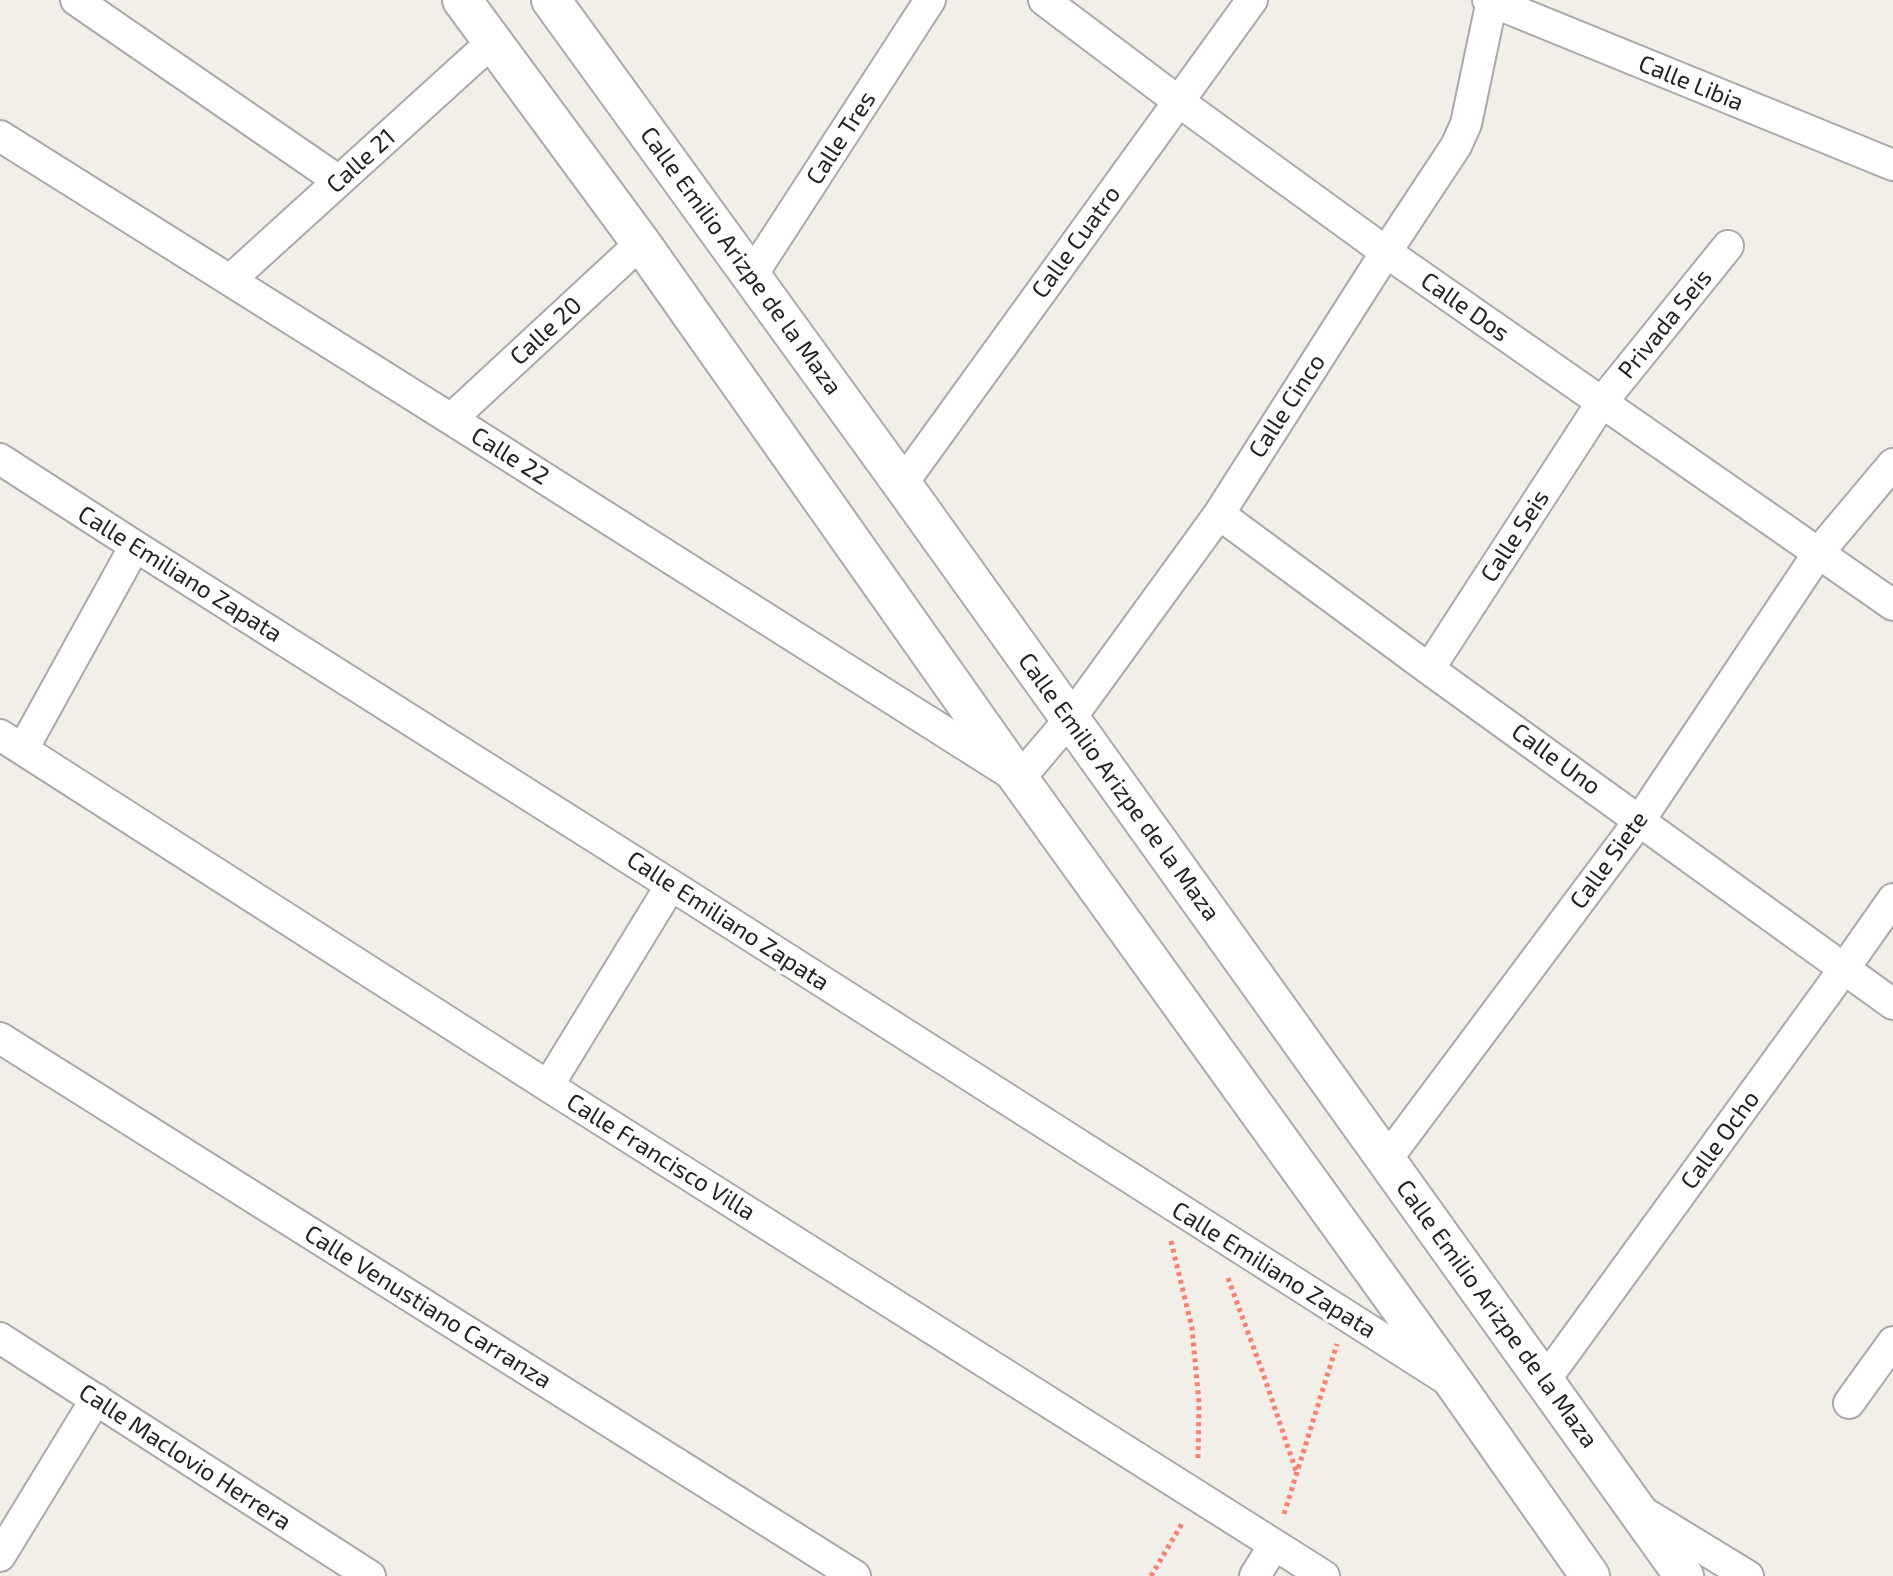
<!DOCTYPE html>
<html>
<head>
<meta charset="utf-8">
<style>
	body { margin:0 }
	canvas { display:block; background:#f2efe9 }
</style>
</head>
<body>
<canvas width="1893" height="1576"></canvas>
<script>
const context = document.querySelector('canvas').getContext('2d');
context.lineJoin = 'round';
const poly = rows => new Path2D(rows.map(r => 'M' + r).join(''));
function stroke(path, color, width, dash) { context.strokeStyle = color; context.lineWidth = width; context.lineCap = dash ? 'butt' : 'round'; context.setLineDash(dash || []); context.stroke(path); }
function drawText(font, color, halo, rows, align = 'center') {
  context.font = font + ' "Exo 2",sans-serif'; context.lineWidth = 7; context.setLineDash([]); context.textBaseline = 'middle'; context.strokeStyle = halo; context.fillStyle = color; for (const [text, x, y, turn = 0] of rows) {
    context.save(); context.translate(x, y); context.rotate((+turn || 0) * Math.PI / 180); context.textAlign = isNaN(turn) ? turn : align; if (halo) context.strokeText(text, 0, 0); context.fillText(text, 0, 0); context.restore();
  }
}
const minor = poly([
	[76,0,339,181],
	[1044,0,1178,101,1386,252,1893,605],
	[1488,0,1893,165],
	[0,136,451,419,1019,779,1070,719,1219,514,1386,252,1456,146,1466,124,1492,0],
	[752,275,930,0],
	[230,280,492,42],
	[451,419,641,243],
	[0,459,135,546,671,885,1446,1379],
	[902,484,1252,0],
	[1219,514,1429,669,1893,1004],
	[1429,669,1602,402,1728,246],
	[0,735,548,1086,1324,1576],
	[23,749,135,546],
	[0,1038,855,1576],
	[548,1086,671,885],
	[1386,1160,1640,820,1819,552,1893,464],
	[0,1338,370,1576],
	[1545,1380,1844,969,1893,899],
	[1849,1403,1893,1342],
	[1643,1512,1748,1576],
	[0,1556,96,1399],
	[1255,1576,1274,1545]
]);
const tertiary = poly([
	[462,0,641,243,1019,779,1455,1384,1590,1576],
	[551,0,902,484,1684,1576]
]);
stroke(minor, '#a9a9a9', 34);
stroke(tertiary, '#a9a9a9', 42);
stroke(poly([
	[1171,1241,1192,1328,1199,1403,1198,1460],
	[1228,1278,1264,1376,1297,1474],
	[1284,1514,1337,1344],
	[1151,1576,1183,1522]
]), '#fa8072', 5, [4, 4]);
stroke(minor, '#fff', 30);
stroke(tertiary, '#fff', 38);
drawText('24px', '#222', '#fff', [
	["Calle Libia",1691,83,22],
	["Calle Tres",841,138,-57],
	["Calle 21",361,161,-42],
	["Calle Cuatro",1076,242,-54],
	["Calle Emilio Arizpe de la Maza",741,261,54],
	["Calle Dos",1465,307,35],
	["Privada Seis",1665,324,-51],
	["Calle 20",546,331,-43],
	["Calle Cinco",1287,406,-57],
	["Calle 22",510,456,32],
	["Calle Seis",1515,536,-57],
	["Calle Emiliano Zapata",180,574,32],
	["Calle Uno",1556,759,36],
	["Calle Emilio Arizpe de la Maza",1119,787,54],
	["Calle Siete",1609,860,-54],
	["Calle Emiliano Zapata",728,921,33],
	["Calle Ocho",1720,1140,-54],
	["Calle Francisco Villa",661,1157,32],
	["Calle Emiliano Zapata",1274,1270,32],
	["Calle Venustiano Carranza",428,1307,32],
	["Calle Emilio Arizpe de la Maza",1497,1314,54],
	["Calle Maclovio Herrera",185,1457,33]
]);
</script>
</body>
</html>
